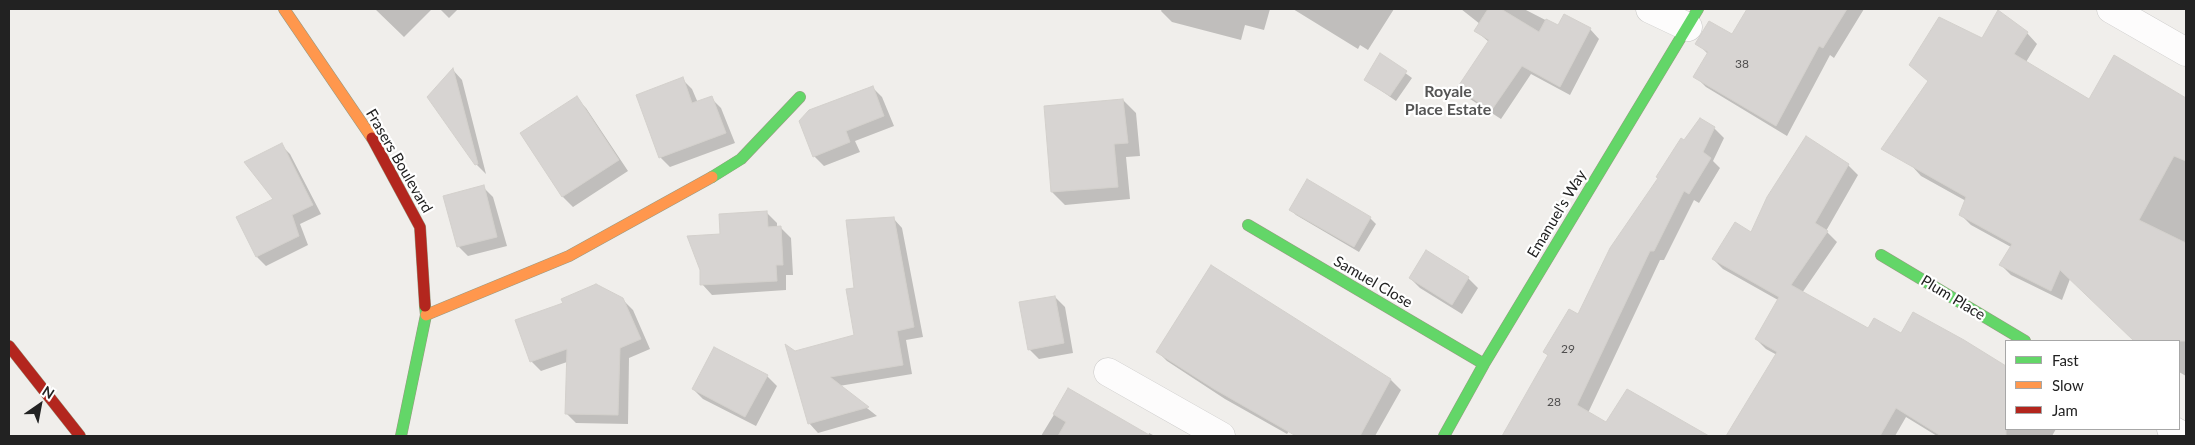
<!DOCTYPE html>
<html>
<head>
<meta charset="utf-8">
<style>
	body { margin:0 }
	#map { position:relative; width:2195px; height:445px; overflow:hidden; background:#f0eeeb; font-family:Lato,sans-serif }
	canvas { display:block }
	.frame { position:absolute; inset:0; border:10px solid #222; pointer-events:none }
	.legend { position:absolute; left:2005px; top:340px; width:175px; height:90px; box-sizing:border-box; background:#fff; border:1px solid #a7a7a7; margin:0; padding:6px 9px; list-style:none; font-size:15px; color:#222 }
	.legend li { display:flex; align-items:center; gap:10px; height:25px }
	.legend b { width:25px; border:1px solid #a7a7a7 }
	.north { position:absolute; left:15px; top:380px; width:50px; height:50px; -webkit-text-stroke:4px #fff; paint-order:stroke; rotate:33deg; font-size:14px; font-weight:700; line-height:20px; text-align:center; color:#222 }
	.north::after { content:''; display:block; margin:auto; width:18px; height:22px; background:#222; clip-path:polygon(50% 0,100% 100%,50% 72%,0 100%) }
</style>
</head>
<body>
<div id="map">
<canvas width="2195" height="445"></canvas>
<div class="frame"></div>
<ul class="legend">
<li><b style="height:6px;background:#63d668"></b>Fast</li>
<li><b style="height:6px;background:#ff974d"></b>Slow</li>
<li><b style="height:6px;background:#b3261e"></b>Jam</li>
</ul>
<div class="north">N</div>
</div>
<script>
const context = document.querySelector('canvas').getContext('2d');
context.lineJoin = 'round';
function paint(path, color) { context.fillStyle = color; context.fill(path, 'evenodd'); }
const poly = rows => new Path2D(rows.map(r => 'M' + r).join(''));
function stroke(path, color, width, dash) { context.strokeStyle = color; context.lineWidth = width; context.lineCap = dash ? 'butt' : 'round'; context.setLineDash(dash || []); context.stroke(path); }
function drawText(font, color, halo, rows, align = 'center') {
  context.font = font + ' Lato,sans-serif'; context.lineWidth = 4.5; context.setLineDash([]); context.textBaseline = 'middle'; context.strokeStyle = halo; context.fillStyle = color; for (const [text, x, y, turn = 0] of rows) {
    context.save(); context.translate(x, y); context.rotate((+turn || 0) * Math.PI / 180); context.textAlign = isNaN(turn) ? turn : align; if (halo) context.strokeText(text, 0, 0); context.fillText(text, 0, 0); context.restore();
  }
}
paint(poly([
	[375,9,432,9,404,37],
	[440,9,458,9,449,18],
	[1162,9,1270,9,1264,30,1245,25,1241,40,1172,22,1161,11],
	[1293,9,1394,9,1368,50,1360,45,1358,49],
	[1461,9,1524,9,1559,27,1565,16,1590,29,1599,39,1570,95,1531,74,1501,119,1467,97,1458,87,1489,42,1476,31,1480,24],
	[1749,9,1864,9,1834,58,1830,55,1787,136,1706,87,1695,76,1708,54,1697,43,1732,36],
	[2027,33,2037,44,2026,62,2090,100,2177,100,2186,106,2186,376,2179,372,2179,341,2160,341,2173,320,2070,279,2062,300,2011,275,2001,265,2011,247,1971,225,1961,215,1966,201,1921,176,1911,165],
	[1381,55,1412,78,1396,101,1366,80],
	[453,70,462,80,486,174,476,164],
	[682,79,692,89,698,103,711,98,721,108,735,143,670,167,660,157],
	[872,87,882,97,894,126,855,141,860,152,824,166,814,156],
	[576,98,586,108,628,171,573,207,563,197,521,134],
	[1123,100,1136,113,1140,156,1126,157,1130,199,1065,205,1052,192],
	[1714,128,1724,138,1713,161,1720,168,1699,203,1694,200,1664,260,1660,260,1588,413,1606,423,1628,391,1706,436,1506,436,1517,412,1549,356,1544,352,1578,315,1685,142],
	[281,145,290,154,321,214,300,224,308,245,266,266,257,257,275,199],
	[1848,165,1858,175,1826,231,1837,242,1802,293,1868,330,1902,335,2004,366,2006,368,2006,429,2056,429,2052,436,1987,436,1980,432,1975,436,1964,429,1959,436,1937,436,1906,417,1895,436,1731,436,1729,434,1777,355,1766,349,1756,339,1778,300,1723,269,1713,259],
	[1307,181,1370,218,1376,224,1359,252,1296,215,1291,210],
	[483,187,493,197,507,246,468,256,458,246],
	[767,213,777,223,777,228,781,228,791,238,793,275,786,275,786,290,712,295,702,284,722,235],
	[893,218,902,228,923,337,906,340,912,374,839,386,877,416,818,433,809,423,794,353,856,336,856,289],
	[1211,266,1391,380,1401,390,1375,436,1304,436,1291,428,1287,434,1225,399,1167,361,1157,351],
	[1410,278,1468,278,1478,288,1462,314,1420,288],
	[1055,297,1065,307,1073,353,1039,359,1029,349],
	[623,300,633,310,650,349,629,358,628,424,576,423,566,413,567,362,541,371,531,361,564,304],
	[767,376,777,386,756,426,703,399,693,389],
	[1069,390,1148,436,1149,433,1155,436,1041,436]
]), '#0003');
const building = poly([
	[1488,9,1501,9,1539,32,1546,19,1558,25,1564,14,1591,28,1560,87,1522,66,1491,111,1457,88,1489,40,1474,31,1488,9],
	[1747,9,1847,9,1823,48,1819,46,1776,126,1693,77,1708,52,1695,44,1709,21,1732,34,1747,9],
	[1998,10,2028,32,2014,54,2089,99,2114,55,2186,98,2186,161,2174,156,2139,220,2186,243,2186,341,2134,341,2060,270,2051,291,1999,265,2012,244,1959,215,1966,197,1881,149,1928,81,1909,65,1939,17,1982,38,1998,10],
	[1380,53,1407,71,1390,96,1364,80,1380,53],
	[453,68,478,164,475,165,427,97,453,68],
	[683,77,692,103,712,96,726,133,659,158,636,95,683,77],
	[873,86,884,116,846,131,850,142,813,157,799,121,809,110,873,86],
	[577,96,619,160,562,197,520,133,577,96],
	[1123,99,1128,143,1114,144,1118,187,1051,192,1044,106,1123,99],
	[1700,118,1715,127,1703,152,1711,158,1689,194,1684,191,1654,251,1650,251,1577,405,1606,422,1627,389,1709,436,1502,436,1548,355,1543,352,1569,309,1578,314,1610,248,1658,178,1656,177,1681,138,1684,140,1700,118],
	[1806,136,1849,164,1815,223,1828,231,1791,285,1868,328,1874,318,1901,333,1913,312,1964,340,2006,366,2006,436,1941,436,1896,408,1880,436,1726,436,1777,352,1755,339,1779,297,1712,259,1735,222,1751,232,1767,197,1806,136],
	[282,143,313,205,292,215,299,236,256,257,236,217,273,199,244,162,282,143],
	[1307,179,1371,217,1354,247,1289,210,1307,179],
	[484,185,497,237,457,247,443,196,484,185],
	[767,211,768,227,781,226,783,265,776,265,777,281,700,285,700,270,687,236,720,234,719,214,767,211],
	[894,217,914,327,897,331,903,365,830,377,869,407,808,424,785,344,795,351,854,335,846,289,854,288,846,220,894,217],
	[1426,250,1469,277,1452,305,1409,278,1426,250],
	[1211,265,1391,379,1360,436,1296,436,1214,389,1156,352,1211,265],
	[596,284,623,298,641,339,620,348,618,415,565,414,567,349,530,362,515,320,563,303,561,299,596,284],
	[1055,296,1064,343,1028,350,1019,302,1055,296],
	[714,347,768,375,745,417,692,389,714,347],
	[1068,388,1151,436,1058,436,1066,422,1053,414,1068,388]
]);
paint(building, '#d7d4d2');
stroke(building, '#d3d0cc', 1);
const street = poly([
	[1650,9,1688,27],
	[2111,9,2186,52],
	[1108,372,1221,436],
	[2171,429,2183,436]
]);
const fast = poly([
	[712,177,741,159,800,97],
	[1248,225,1484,364],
	[1881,255,2025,341],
	[401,436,426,315,425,306],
	[1444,436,1484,364,1698,9]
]);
const slow = poly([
	[284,9,372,138],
	[426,315,569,256,712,177]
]);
const jam = poly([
	[372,138,420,227,425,306],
	[9,346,80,436]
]);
stroke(street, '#c9c8c7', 29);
stroke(fast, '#999a82', 12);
stroke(slow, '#999a82', 12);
stroke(jam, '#999a82', 12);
stroke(street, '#fdfcfc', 28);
stroke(fast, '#63d668', 11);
stroke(slow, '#ff974d', 11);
stroke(jam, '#b3261e', 11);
drawText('12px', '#4f4e4e', null, [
	["38",1742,64],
	["29",1568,349],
	["28",1554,402]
]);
drawText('15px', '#222', '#fff', [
	["Frasers Boulevard",399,161,60],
	["Emanuel's Way",1557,214,-59],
	["Samuel Close",1373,282,30],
	["Plum Place",1953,298,31]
]);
drawText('bold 16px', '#555', '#fff', [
	["Royale",1448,92],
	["Place Estate",1448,110]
]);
</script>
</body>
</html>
